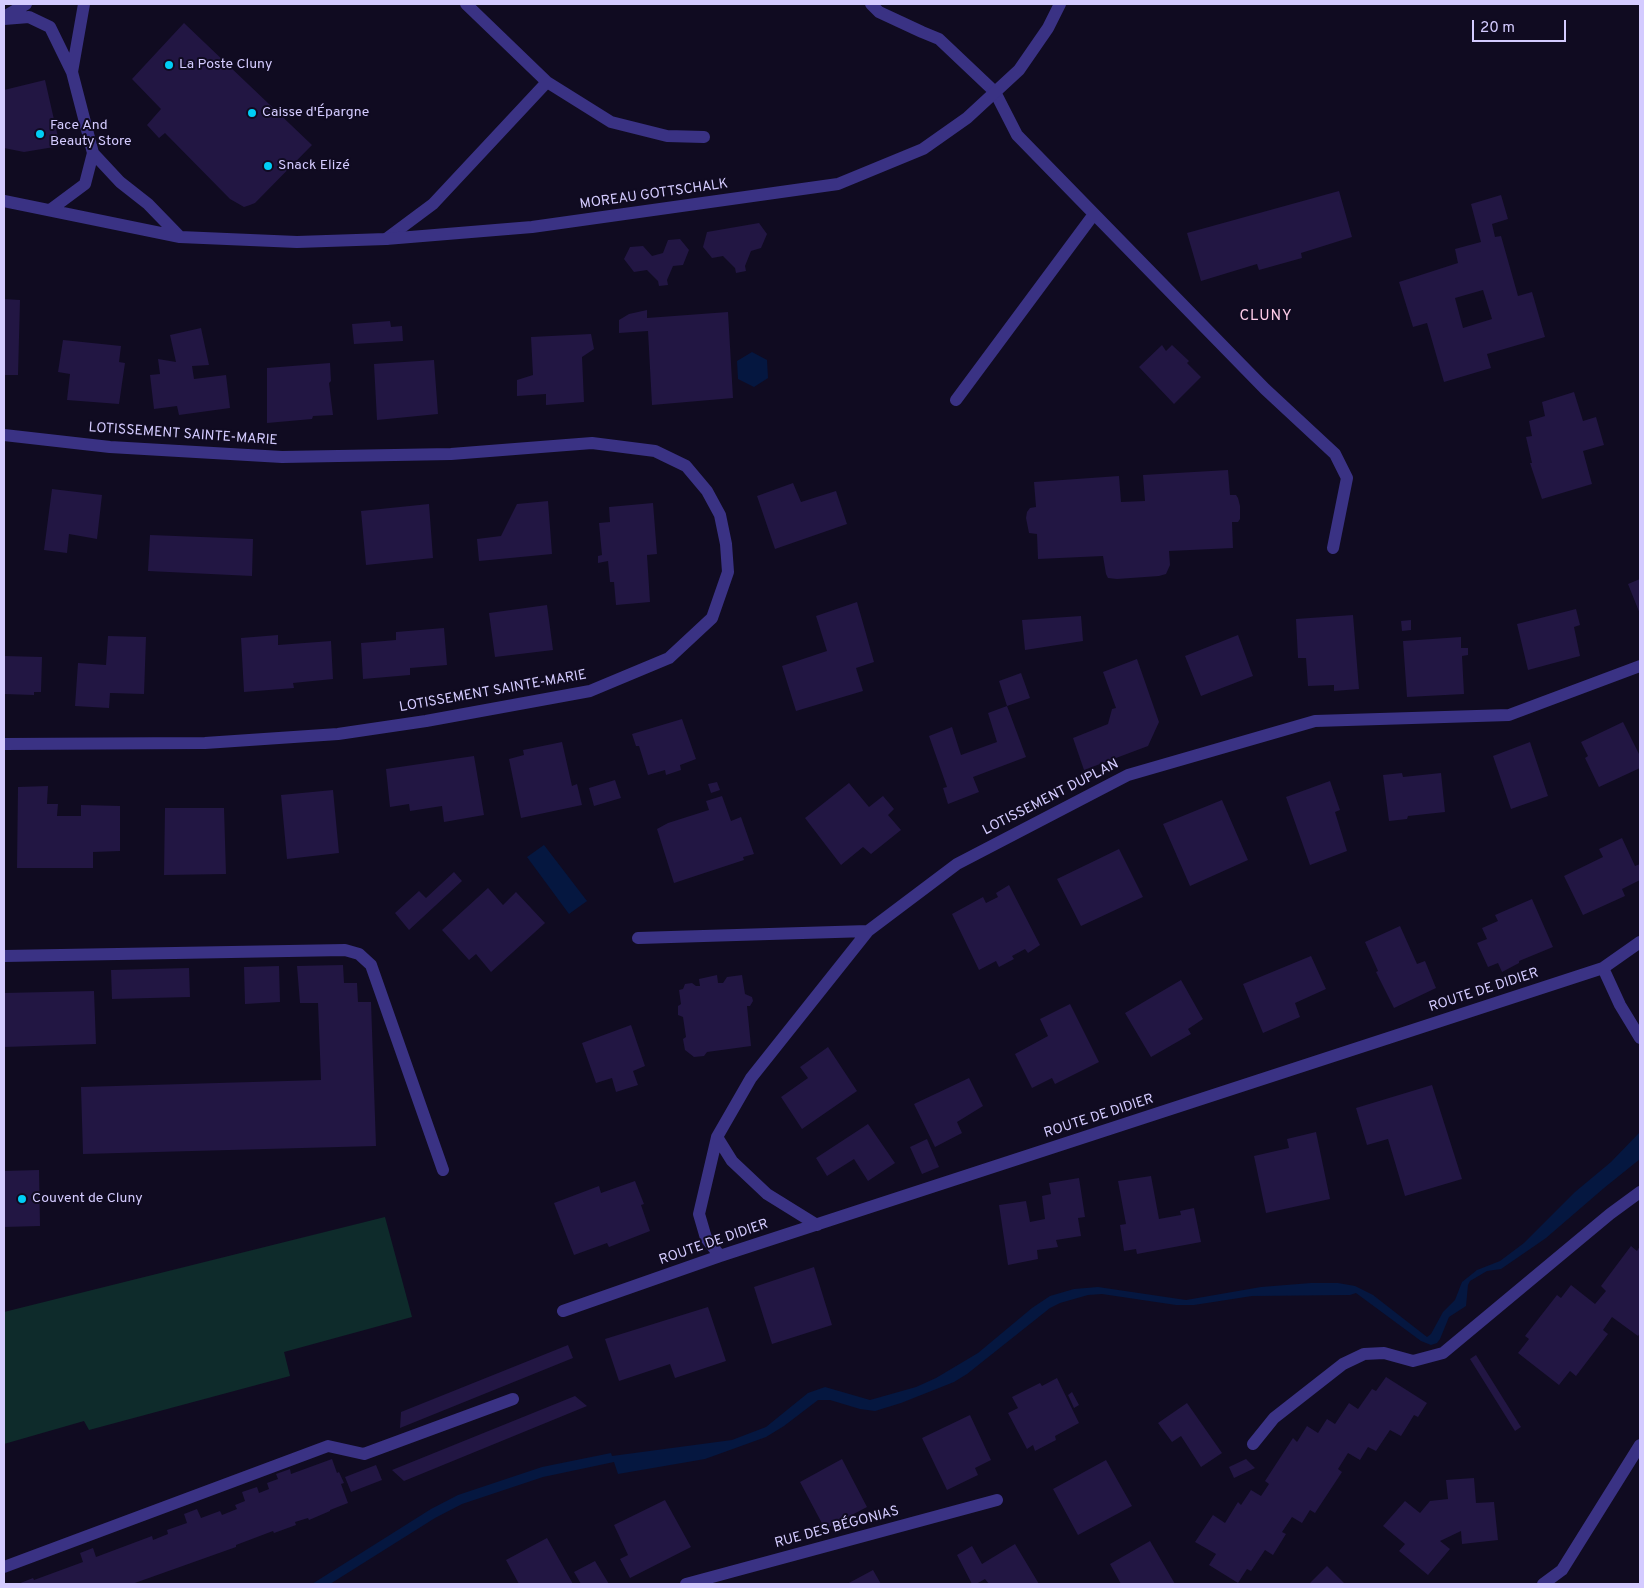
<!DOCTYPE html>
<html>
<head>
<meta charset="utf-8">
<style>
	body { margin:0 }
	#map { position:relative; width:1644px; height:1588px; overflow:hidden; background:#100b21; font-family:Overpass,sans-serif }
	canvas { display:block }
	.frame { position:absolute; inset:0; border:5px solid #d4cbff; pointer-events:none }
	.scale { position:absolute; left:1472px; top:20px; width:94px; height:22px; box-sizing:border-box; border:2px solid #d4cbff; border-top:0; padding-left:6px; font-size:15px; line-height:18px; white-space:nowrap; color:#d4cbff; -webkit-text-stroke:4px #100b21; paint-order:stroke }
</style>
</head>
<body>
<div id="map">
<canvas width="1644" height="1588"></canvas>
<div class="frame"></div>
<div class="scale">20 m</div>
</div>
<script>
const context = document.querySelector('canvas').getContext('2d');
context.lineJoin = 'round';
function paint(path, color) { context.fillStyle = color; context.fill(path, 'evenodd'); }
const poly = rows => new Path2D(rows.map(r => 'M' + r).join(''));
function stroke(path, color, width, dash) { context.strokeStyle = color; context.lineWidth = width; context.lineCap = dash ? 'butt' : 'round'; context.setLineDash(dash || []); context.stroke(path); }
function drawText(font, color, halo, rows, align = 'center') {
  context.font = font + ' Overpass,sans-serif'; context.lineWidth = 4; context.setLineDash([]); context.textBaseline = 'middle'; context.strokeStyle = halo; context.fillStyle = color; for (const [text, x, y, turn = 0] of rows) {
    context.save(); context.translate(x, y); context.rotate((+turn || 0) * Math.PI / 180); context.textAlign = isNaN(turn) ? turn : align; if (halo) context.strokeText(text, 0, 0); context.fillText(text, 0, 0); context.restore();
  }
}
paint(poly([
	[385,1217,412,1317,284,1352,290,1376,89,1430,84,1421,4,1444,4,1312]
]), '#0e2b2b');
paint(poly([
	[752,352,767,360,768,378,754,387,738,379,737,361],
	[544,845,587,901,569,914,527,857],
	[1640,1132,1640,1159,1604,1188,1546,1238,1501,1269,1487,1271,1470,1281,1468,1285,1466,1306,1449,1317,1440,1339,1437,1343,1431,1345,1421,1341,1356,1293,1350,1295,1252,1296,1194,1305,1176,1305,1102,1294,1088,1295,1060,1303,1050,1308,967,1374,954,1382,901,1403,875,1411,860,1409,830,1400,818,1400,784,1426,766,1437,705,1459,618,1474,614,1462,543,1477,462,1504,435,1518,330,1584,312,1584,431,1509,458,1495,542,1467,611,1453,612,1456,732,1440,766,1427,808,1393,825,1387,870,1400,916,1387,936,1378,978,1353,1032,1308,1050,1296,1074,1289,1098,1287,1186,1300,1261,1287,1311,1283,1338,1283,1355,1286,1373,1295,1427,1337,1431,1334,1443,1312,1455,1300,1462,1282,1477,1270,1500,1261,1524,1243,1575,1192,1611,1162]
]), '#051740');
paint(poly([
	[184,23,312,145,255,203,250,205,244,207,230,199,165,133,159,138,147,125,161,109,132,79],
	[45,80,60,146,24,152,4,148,4,90],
	[1339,191,1352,237,1301,253,1302,258,1259,270,1257,264,1201,281,1187,233],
	[1501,195,1508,219,1492,224,1495,237,1501,236,1518,296,1532,292,1545,337,1487,354,1491,368,1444,382,1427,323,1413,327,1399,282,1458,263,1455,249,1481,242,1471,204],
	[1483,290,1492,319,1463,328,1455,298],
	[759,223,767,234,761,248,751,251,745,266,746,271,736,273,735,268,723,256,712,258,703,247,707,232],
	[680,239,689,250,683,265,673,266,667,280,668,285,659,286,658,281,647,270,634,272,624,259,630,247,643,246,652,256,663,253,668,240],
	[4,299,20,300,18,375,4,375],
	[647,310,647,318,728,312,733,398,652,405,648,331,619,333,619,320,629,314],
	[390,321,391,327,402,326,403,341,354,344,352,324],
	[201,328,209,365,192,366,194,379,226,375,230,408,179,415,177,406,154,409,150,375,160,374,158,359,176,362,170,335],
	[591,334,594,349,582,357,584,402,546,405,546,394,517,396,517,380,533,375,531,337],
	[63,340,121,346,119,362,125,363,119,404,67,400,70,374,58,372],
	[1162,345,1166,351,1172,345,1189,361,1187,363,1201,377,1174,404,1139,367],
	[434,360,438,414,377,420,374,364],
	[330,363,331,381,329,383,333,415,313,416,312,419,267,423,267,368],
	[1574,392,1583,421,1596,417,1604,445,1583,451,1592,484,1542,499,1530,463,1532,463,1526,437,1532,436,1529,421,1545,416,1542,402],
	[1228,470,1230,495,1236,495,1238,498,1240,506,1240,519,1238,522,1232,522,1233,548,1169,551,1170,565,1166,574,1159,576,1117,579,1108,578,1106,574,1103,556,1038,559,1037,534,1029,533,1026,518,1027,512,1030,508,1036,507,1034,482,1119,476,1121,502,1145,501,1143,475],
	[793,483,801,502,836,491,847,524,775,549,757,496],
	[52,489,102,495,97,539,69,534,67,553,44,550],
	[548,501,552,554,479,561,477,539,501,536,517,504],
	[653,503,657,554,647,555,650,602,616,605,614,582,610,582,608,561,598,563,598,556,602,555,599,523,610,522,609,507],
	[429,504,433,558,366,565,361,511],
	[150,535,253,539,252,576,148,571],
	[1640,579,1640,614,1628,584],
	[857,602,874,662,856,668,863,691,796,711,782,666,827,651,816,616],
	[547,605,553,650,495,657,489,613],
	[1576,609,1580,625,1574,627,1580,656,1528,670,1517,624],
	[1353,615,1359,689,1334,691,1334,685,1308,686,1306,658,1298,658,1296,619],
	[1081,616,1083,641,1025,650,1022,620],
	[1411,620,1411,630,1402,631,1401,621],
	[444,628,447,665,410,668,410,675,363,679,361,643,396,640,396,632],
	[278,635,278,645,331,641,333,679,293,683,294,688,244,692,241,638],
	[1238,635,1253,676,1201,696,1185,656],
	[108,636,146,637,144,694,110,693,109,708,75,706,78,663,106,665],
	[1461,637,1461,648,1468,648,1468,655,1462,656,1464,694,1407,697,1403,641],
	[4,656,42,657,41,692,34,692,34,695,4,694],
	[1137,659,1159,722,1148,746,1084,770,1073,738,1108,724,1112,709,1116,708,1103,672],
	[1021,673,1030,698,1007,706,1026,757,973,777,979,792,948,804,943,788,947,787,929,736,952,727,961,755,997,742,988,713,1007,706,999,681],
	[682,719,696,759,680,765,681,770,666,775,665,770,648,775,639,746,636,746,632,734],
	[1623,722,1640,756,1640,768,1599,787,1585,758,1588,756,1581,742],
	[562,742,572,786,577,784,582,805,521,818,509,759,524,755,523,750],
	[1530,742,1548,796,1511,809,1493,756],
	[474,756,484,815,444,822,442,806,410,811,409,804,390,807,386,769],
	[1402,773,1403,777,1441,773,1445,812,1408,816,1407,819,1389,821,1383,775],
	[615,780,621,798,594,806,589,788],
	[1330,781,1340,810,1335,812,1347,851,1310,865,1286,797],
	[717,782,720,790,711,793,708,784],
	[849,783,869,807,883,796,894,809,888,815,901,830,871,854,863,847,841,865,805,818],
	[48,786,47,804,58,804,57,816,81,816,81,805,120,806,120,851,93,852,93,868,17,868,18,787],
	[333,790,339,853,287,859,281,795],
	[722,796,731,821,741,817,754,854,743,857,744,860,674,883,657,829,668,823,709,810,706,801],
	[1222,800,1248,860,1190,886,1163,824],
	[165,808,224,808,226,874,164,875],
	[1622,838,1635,866,1640,864,1640,880,1622,889,1625,896,1583,915,1564,876,1603,857,1599,849],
	[1119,849,1143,897,1081,926,1057,879],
	[454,872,462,881,409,930,395,913,419,891,426,898],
	[1009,885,1040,945,1028,953,1025,949,1012,956,1014,959,999,967,996,961,979,970,952,914,983,897,986,903,998,897,996,893],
	[488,888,503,905,516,892,545,923,491,972,476,954,469,960,442,930],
	[1532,899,1553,947,1519,961,1519,963,1502,972,1498,963,1488,967,1477,943,1487,939,1482,928,1498,921,1495,915],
	[1400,926,1417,964,1425,961,1436,988,1394,1008,1376,972,1378,971,1365,942],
	[1311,956,1326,989,1295,1003,1300,1017,1263,1033,1243,984],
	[343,965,344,983,357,983,358,1002,371,1002,376,1146,83,1154,81,1087,321,1080,318,1003,300,1003,297,966],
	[279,966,280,1002,245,1004,244,967],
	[189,968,190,997,112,999,111,970],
	[717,975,718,983,723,983,727,977,742,975,745,994,752,997,753,1001,750,1006,747,1006,751,1046,707,1052,704,1056,694,1057,685,1050,683,1039,686,1037,683,1017,678,1015,678,1006,681,1004,679,990,683,989,685,984,692,983,696,986,700,986,699,979],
	[1181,980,1203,1019,1188,1029,1191,1034,1151,1057,1125,1013],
	[94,991,96,1044,4,1047,4,993],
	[1070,1004,1099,1062,1055,1084,1052,1078,1032,1088,1015,1054,1048,1036,1040,1019],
	[631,1025,645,1066,633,1071,638,1085,616,1092,612,1078,596,1083,582,1043],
	[828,1047,857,1091,802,1129,781,1097,808,1078,800,1067],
	[969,1078,983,1106,957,1122,962,1133,935,1147,914,1104],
	[1432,1085,1462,1179,1405,1196,1388,1139,1367,1145,1356,1108],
	[868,1124,895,1163,868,1181,854,1159,827,1176,816,1158],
	[1316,1132,1330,1199,1266,1213,1254,1156,1289,1148,1287,1139],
	[927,1139,939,1167,922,1174,910,1147],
	[39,1170,40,1226,4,1227,4,1171],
	[1151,1176,1159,1219,1181,1215,1180,1211,1194,1208,1201,1242,1137,1254,1136,1249,1124,1251,1120,1225,1126,1224,1118,1181],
	[1079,1178,1085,1217,1078,1218,1081,1236,1056,1240,1058,1247,1037,1250,1038,1259,1008,1265,999,1205,1026,1201,1030,1222,1045,1219,1042,1196,1051,1194,1049,1183],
	[635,1181,644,1204,641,1205,650,1231,609,1247,607,1243,574,1255,554,1203,599,1186,601,1193],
	[1631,1246,1637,1251,1640,1246,1640,1333,1638,1336,1612,1317,1603,1330,1608,1334,1576,1376,1570,1371,1559,1385,1518,1353,1529,1339,1525,1336,1557,1295,1561,1298,1571,1285,1595,1304,1606,1291,1601,1286],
	[814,1267,832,1325,772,1344,754,1287],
	[708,1307,726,1361,675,1378,670,1364,619,1381,605,1339],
	[568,1345,573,1358,400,1428,401,1412],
	[1476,1355,1521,1427,1515,1431,1470,1359],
	[1386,1377,1427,1403,1418,1417,1414,1415,1401,1436,1390,1430,1376,1451,1368,1447,1360,1460,1348,1453,1338,1469,1342,1472,1315,1513,1310,1510,1302,1523,1292,1517,1282,1532,1286,1534,1273,1555,1265,1550,1251,1571,1247,1569,1238,1583,1209,1565,1216,1554,1195,1542,1213,1515,1225,1523,1238,1502,1241,1505,1251,1490,1261,1496,1269,1484,1265,1481,1293,1438,1297,1442,1307,1426,1318,1433,1327,1419,1335,1424,1349,1403,1358,1409,1372,1389,1376,1391],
	[1057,1378,1079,1423,1055,1436,1056,1440,1035,1451,1033,1445,1027,1449,1008,1413,1018,1408,1012,1397,1040,1383,1042,1386],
	[1072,1392,1079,1405,1074,1408,1068,1395],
	[575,1396,587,1406,404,1481,392,1470],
	[1187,1403,1222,1453,1201,1467,1181,1436,1172,1442,1158,1423],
	[970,1415,991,1460,975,1468,978,1475,947,1490,922,1438],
	[332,1459,337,1473,339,1472,344,1483,341,1484,348,1503,330,1510,330,1511,309,1520,308,1518,295,1522,296,1525,274,1533,273,1531,236,1545,236,1547,132,1584,18,1584,33,1578,34,1580,83,1562,80,1553,93,1548,96,1557,152,1536,153,1540,168,1534,167,1530,187,1523,184,1514,197,1509,201,1518,220,1511,222,1515,237,1509,235,1505,245,1501,242,1492,257,1487,259,1493,269,1489,267,1483,278,1479,276,1474,290,1469,291,1474],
	[842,1459,867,1507,825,1529,800,1482],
	[1246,1459,1255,1468,1234,1478,1229,1467],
	[1106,1460,1132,1506,1078,1535,1053,1489],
	[376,1465,382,1480,351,1492,345,1477],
	[1474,1478,1476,1503,1494,1502,1498,1540,1462,1544,1461,1531,1440,1541,1450,1549,1428,1575,1399,1551,1405,1544,1383,1526,1405,1501,1420,1513,1430,1501,1448,1499,1446,1480],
	[665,1500,691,1547,630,1578,620,1559,628,1555,614,1525],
	[547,1538,573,1584,519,1584,506,1560],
	[1150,1541,1175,1584,1121,1584,1110,1564],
	[1015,1544,1039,1584,989,1584,985,1579,976,1584,972,1584,957,1555,972,1546,982,1564],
	[595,1561,609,1584,581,1584,574,1572],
	[1327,1566,1345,1584,1309,1584],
	[873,1570,881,1584,847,1584]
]), '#221643');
stroke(poly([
	[466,4,547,82,611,122,667,136,704,137],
	[871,4,879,12,922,32,939,39,995,92,1017,135,1265,389,1335,454,1347,478,1333,548],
	[386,239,433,204,547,82],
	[956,400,1094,214],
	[4,956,345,950,359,954,371,965,443,1170],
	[1253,1444,1274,1418,1343,1364,1364,1354,1384,1353,1413,1361,1443,1353,1610,1214,1640,1192],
	[4,1567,328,1446,364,1454,513,1399]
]), '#3a3284', 12);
stroke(poly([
	[4,17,26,4],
	[4,19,29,17,50,27,72,72,93,153,85,184,50,210],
	[72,72,84,4],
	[93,153,120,182,148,204,180,237],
	[4,201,180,237,297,242,386,239,532,227,838,184,923,149,967,118,1019,70,1048,28,1060,4],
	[4,435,110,447,282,457,451,454,592,443,655,451,686,466,707,491,720,515,726,544,728,572,712,618,669,658,590,691,426,721,338,734,205,743,4,744],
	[638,938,868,931],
	[1603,968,1620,1005,1640,1038],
	[717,1137,732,1161,767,1194,817,1225],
	[720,1256,706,1238,699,1214,717,1137,751,1078,868,931,957,864,1128,775,1315,721,1509,715,1640,666],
	[563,1311,720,1256,1603,968,1640,942],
	[686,1584,997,1500],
	[1543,1584,1562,1570,1640,1445]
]), '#3a3284', 12);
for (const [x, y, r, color] of [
	[169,65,5,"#00cef6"],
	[252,113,5,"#00cef6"],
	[40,134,5,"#00cef6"],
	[268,166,5,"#00cef6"],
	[22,1199,5,"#00cef6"]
]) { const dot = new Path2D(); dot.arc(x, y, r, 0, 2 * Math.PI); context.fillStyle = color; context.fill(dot); stroke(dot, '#100b21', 2); }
drawText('14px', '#d4cbff', '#100b21', [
	["La Poste Cluny",179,65],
	["Caisse d'Épargne",262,113],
	["Face And",50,126],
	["Beauty Store",50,142],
	["Snack Elizé",278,166],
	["Couvent de Cluny",32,1199]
], 'left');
drawText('14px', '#d4cbff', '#100b21', [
	["MOREAU GOTTSCHALK",654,195,-8],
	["LOTISSEMENT SAINTE-MARIE",183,435,4],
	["LOTISSEMENT SAINTE-MARIE",493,692,-10],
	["LOTISSEMENT DUPLAN",1051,798,-27],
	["ROUTE DE DIDIER",1484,991,-18],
	["ROUTE DE DIDIER",1099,1117,-18],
	["ROUTE DE DIDIER",714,1243,-19],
	["RUE DES BÉGONIAS",837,1528,-15]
]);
context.letterSpacing = '1px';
drawText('15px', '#ffcdea', '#100b21', [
	["CLUNY",1266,317]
]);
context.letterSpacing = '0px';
</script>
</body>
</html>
